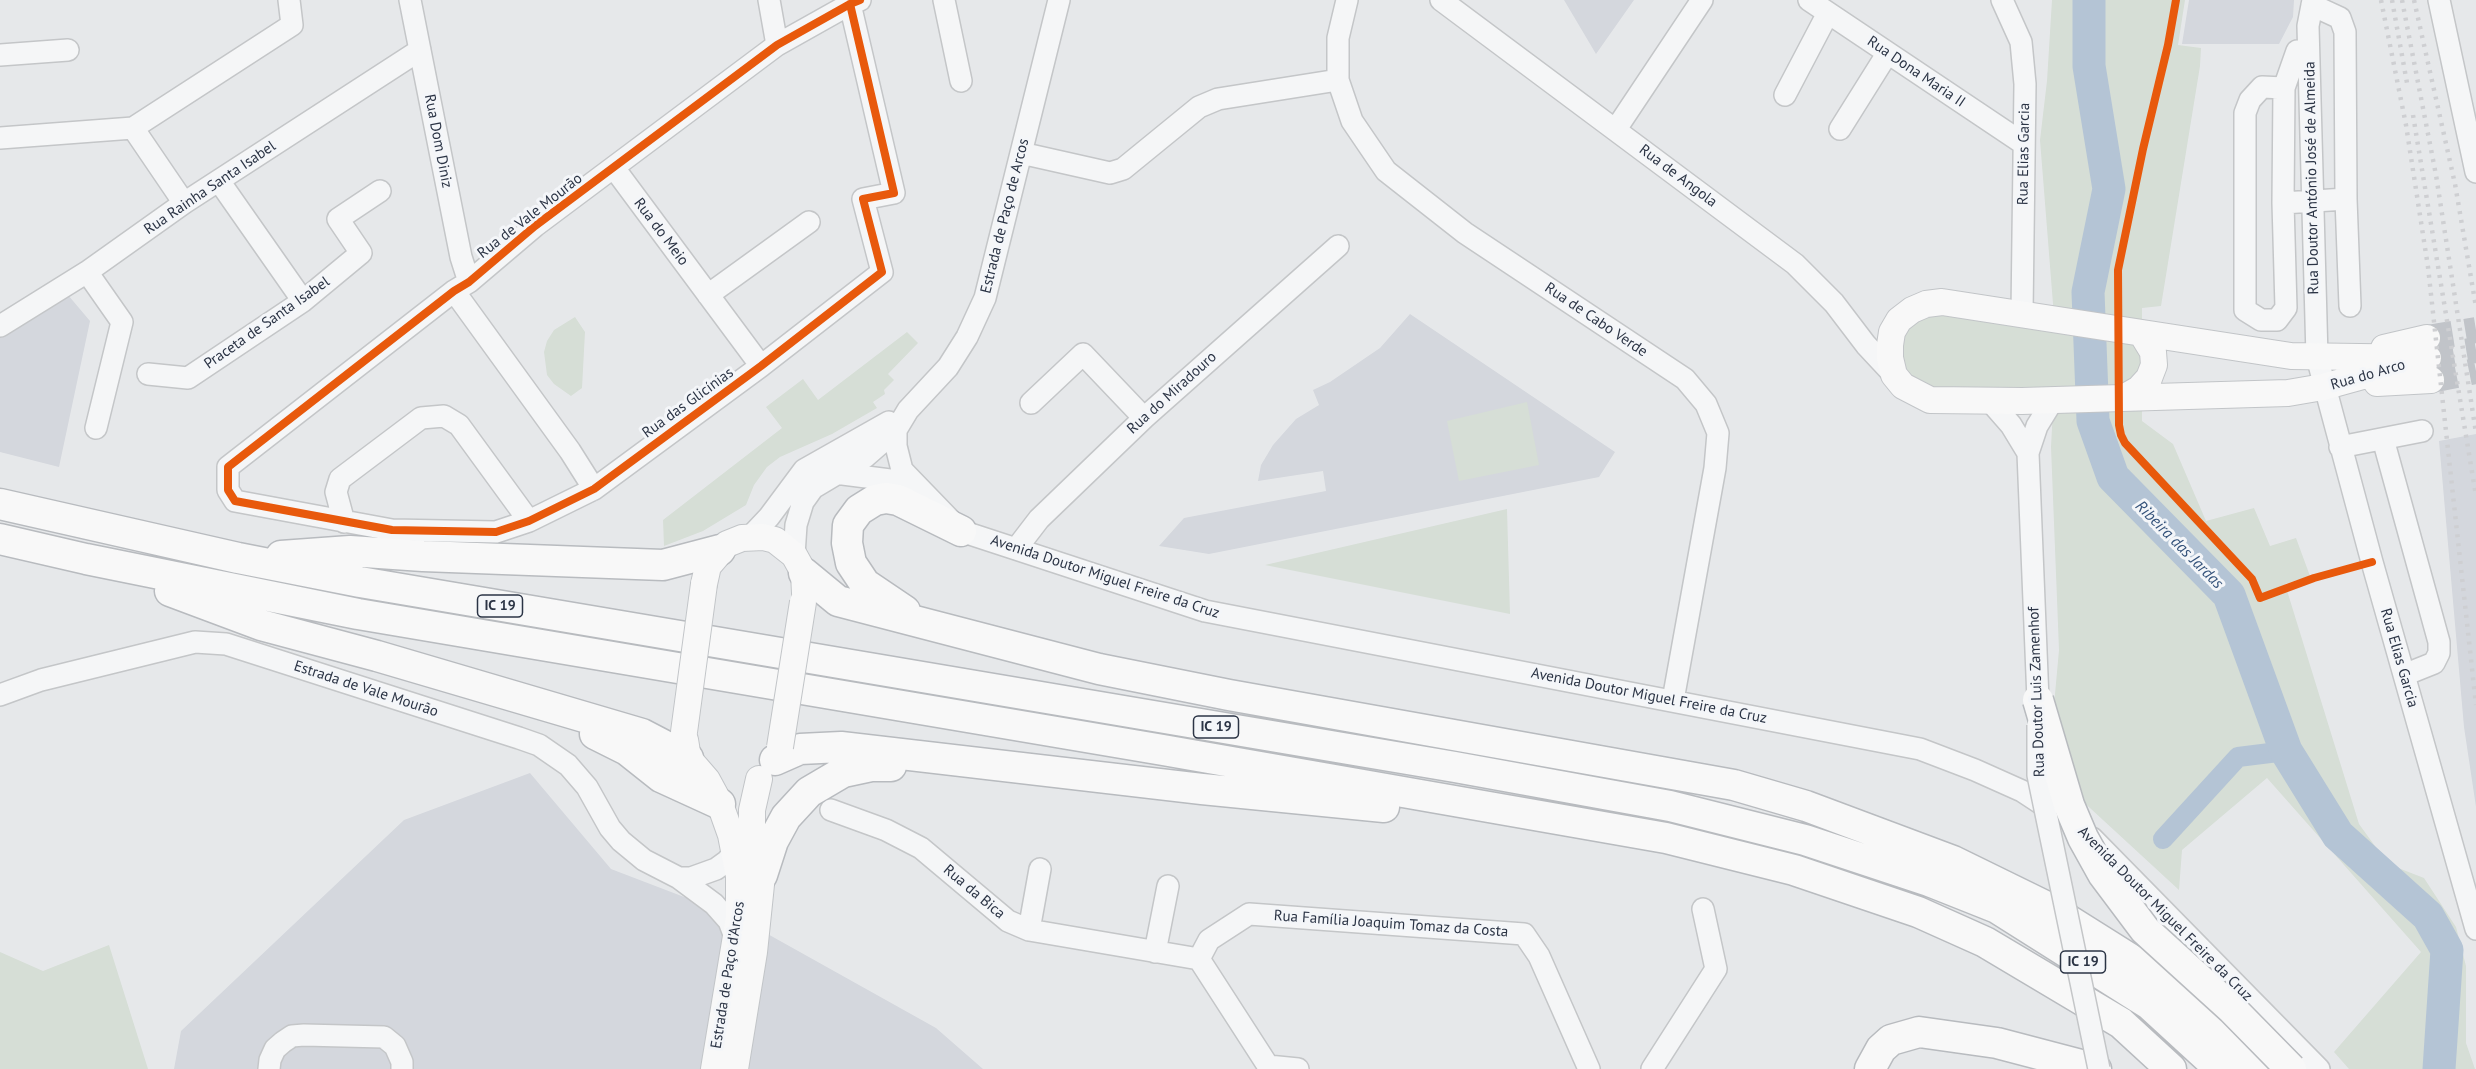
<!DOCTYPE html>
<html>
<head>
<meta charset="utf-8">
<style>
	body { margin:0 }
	canvas { display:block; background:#e6e8ea }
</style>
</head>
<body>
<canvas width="2476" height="1069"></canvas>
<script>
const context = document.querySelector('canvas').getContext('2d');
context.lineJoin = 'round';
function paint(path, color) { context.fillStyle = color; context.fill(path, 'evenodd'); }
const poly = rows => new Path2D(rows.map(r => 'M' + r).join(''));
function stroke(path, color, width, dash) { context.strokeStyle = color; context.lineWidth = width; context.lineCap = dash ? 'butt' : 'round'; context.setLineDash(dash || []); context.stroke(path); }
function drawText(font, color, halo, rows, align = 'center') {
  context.font = font + ' "PT Sans",sans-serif'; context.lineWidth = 6; context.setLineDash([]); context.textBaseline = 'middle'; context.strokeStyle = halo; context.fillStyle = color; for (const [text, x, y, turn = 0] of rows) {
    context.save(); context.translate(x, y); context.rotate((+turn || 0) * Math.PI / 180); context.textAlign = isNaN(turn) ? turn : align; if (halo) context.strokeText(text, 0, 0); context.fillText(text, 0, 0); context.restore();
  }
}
paint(poly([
	[1564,0,1634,0,1596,54],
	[2189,0,2294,0,2293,17,2279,44,2182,44],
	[68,295,90,321,59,467,0,452,0,338],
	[1410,314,1615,452,1599,477,1209,554,1159,546,1184,518,1326,491,1323,471,1258,481,1261,465,1273,445,1296,419,1319,405,1313,390,1330,382,1380,348],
	[2476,434,2476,807,2464,727,2439,441],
	[530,773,611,869,739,918,936,1028,983,1069,174,1069,181,1031,404,820]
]), '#d4d7dd');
paint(poly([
	[2052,0,2185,0,2178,45,2201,48,2200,66,2161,306,2142,308,2142,421,2173,444,2206,521,2254,508,2270,546,2296,538,2310,576,2285,584,2359,824,2388,864,2424,878,2456,927,2466,966,2466,1043,2475,1069,2349,1069,2334,1052,2421,952,2267,778,2182,850,2179,890,2065,785,2053,716,2059,650,2051,447,2054,390,1936,391,1915,383,1903,367,1900,347,1909,326,1924,314,1941,312,2055,329,2040,140,2047,81],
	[575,317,585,332,582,388,571,396,554,384,547,375,544,352,547,341,554,330],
	[907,332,918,343,888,374,894,380,884,390,885,394,873,402,877,408,832,434,780,457,767,467,754,485,746,505,703,531,664,546,663,520,782,428,766,407,803,379,818,400],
	[1527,402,1539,465,1459,481,1447,421],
	[1507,509,1510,614,1265,565],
	[109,945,148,1069,0,1069,0,952,43,971]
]), '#d6ded6');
stroke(poly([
	[2163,839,2238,757,2286,751]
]), '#b4c4d5', 20);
stroke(poly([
	[2089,0,2089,66,2109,189,2088,292,2093,421,2113,477,2229,595,2286,751,2338,835,2428,916,2447,950,2439,1069]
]), '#b4c4d5', 33);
stroke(poly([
	[2427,338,2476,330],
	[2428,358,2476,350],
	[2431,380,2476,371]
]), '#c1c4c9', 26, [26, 13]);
const minor = poly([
	[410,0,461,257,469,282],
	[769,0,777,45],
	[944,0,961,81],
	[1347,0,1338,38,1338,80,1352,121,1386,171,1465,233,1685,379,1706,404,1718,433,1715,468,1673,700],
	[1441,0,1795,264,1834,303,1866,345,1894,375],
	[1809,0,2024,144],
	[2002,0,2021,42,2025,84,2022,313],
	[2313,0,2308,26,2317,357,2372,562,2476,929],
	[2439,0,2476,172],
	[850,4,894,193,863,199,882,272,761,366,594,489,529,521,496,532,392,530,235,501,228,490,228,467,454,291,469,282,535,226,777,45,850,4,860,0],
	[2297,51,2284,88,2283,203,2346,199,2345,32,2340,18,2312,5],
	[0,55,68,50],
	[1785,95,1828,13],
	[133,128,184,203],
	[1616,129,1702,0],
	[1840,129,1887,54],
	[0,138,133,128,292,25,289,0],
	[1021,153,1110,173,1123,169,1199,107,1218,99,1338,80],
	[614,168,761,366],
	[219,181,303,301],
	[2346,199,2350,306],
	[2283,203,2286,308,2277,320,2261,320,2245,310,2245,113,2250,100,2262,87,2284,88],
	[87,272,122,322,96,428],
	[454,291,570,451,594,489],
	[708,295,809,222],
	[0,326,87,272,184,203,420,50],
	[148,374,188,378,303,301,361,253,338,219,380,191],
	[1990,401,2011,425,2028,453],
	[1031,403,1083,354,1144,418],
	[896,430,896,446,902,470,961,531,1016,549,1205,611,1920,749,1975,770,2022,791,2054,812],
	[2383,439,2439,642,2439,653,2434,663,2404,675],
	[2340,447,2422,431],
	[835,473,890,480,916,500],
	[344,522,336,492,340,479,421,418,444,416,459,425,529,521],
	[751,536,769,517,804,470,889,422],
	[1016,549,1039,519,1144,418,1338,246],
	[794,555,796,525,803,502,813,488,865,457,896,430,908,410,948,367,967,337,985,298,1059,0],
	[0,695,41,680,195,642,226,644,519,738,539,745,568,765,587,787,610,828,621,841,644,860,679,878,714,904,729,921,735,937],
	[2038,700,2028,453,2037,426,2053,400],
	[831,810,886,830,921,848,1008,921,1029,930,1199,959],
	[2092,838,2319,1069],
	[679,878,691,878,716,869,727,861,735,851],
	[1029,930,1040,869],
	[1155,952,1168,886],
	[1199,959,1209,940,1249,914,1524,934,1539,956,1589,1069],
	[1199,959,1270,1069],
	[1268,1066,1298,1069],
	[269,1069,270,1060,275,1049,283,1042,292,1036,304,1035,384,1037,395,1046,402,1062,402,1069],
	[1652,1069,1716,969,1703,909]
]);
const major = poly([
	[1942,302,2291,356,2428,358,2323,387,2288,393,2022,401,1930,400,1903,386,1894,375,1890,358,1890,345,1892,332,1899,320,1912,310,1926,304,1942,302],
	[2384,348,2427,338],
	[2377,383,2431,380],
	[2123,398,2139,389,2149,378,2154,365,2153,352,2142,334],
	[704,584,708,566,727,544,742,538,763,537,775,540,794,555,804,573,805,593],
	[685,740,688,758,707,780,720,804,731,835,739,876,739,918,714,1069],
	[735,1069,754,952,762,875,752,827,752,810,759,779]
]);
const highway = poly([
	[0,504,238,558,360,582,1455,767,1670,806,1805,840,1929,881,1997,908,2149,1004,2220,1069],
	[0,539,86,559,358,614,1163,750,1666,838,1794,870,1918,912,1985,942,2121,1023,2171,1069],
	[281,556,350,551,423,556,663,565,720,550],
	[804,573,838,601,1099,669,1229,695,1734,785,1806,806,1953,861,2049,908,2146,969,2229,1041,2255,1069],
	[170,591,261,625,377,656,642,734,688,758],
	[905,611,865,584,851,563,847,543,848,525,859,510,875,500,886,498,898,500,961,531],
	[595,734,627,750,661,777,720,804],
	[775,760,800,749,841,747,1202,789,1384,807],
	[762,875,773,841,786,817,809,792,843,772,871,766,891,766],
	[1870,1069,1881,1049,1891,1040,1919,1032,1997,1043,2096,1069]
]);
stroke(minor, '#c4c6c8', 24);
stroke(major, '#c2c5c8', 28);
stroke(highway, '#b8bbbf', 33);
stroke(minor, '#f5f6f7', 21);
stroke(major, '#f8f8f8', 26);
stroke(highway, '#f8f8f8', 30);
stroke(poly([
	[2381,0,2406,125,2428,267,2476,705],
	[2392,0,2407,83],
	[2402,0,2436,175,2476,433],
	[2414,0,2455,184,2476,307],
	[2413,115,2476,496]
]), '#cecfd2', 4.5, [3, 6]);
const minorBridge = poly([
	[2038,725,2038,775,2099,1069]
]);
const majorBridge = poly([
	[684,732,704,584],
	[780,747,803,602]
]);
const highwayBridge = poly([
	[2038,700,2069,805,2083,838,2103,874,2145,930,2232,1009,2291,1069]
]);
stroke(minorBridge, '#c4c6c8', 24, []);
stroke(majorBridge, '#c2c5c8', 28, []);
stroke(highwayBridge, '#b8bbbf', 33, []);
stroke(minorBridge, '#f5f6f7', 21);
stroke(majorBridge, '#f8f8f8', 26);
stroke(highwayBridge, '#f8f8f8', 30);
stroke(poly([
	[2176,0,2168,45,2143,149,2118,270,2119,425,2121,435,2125,443,2252,579,2260,598,2314,578,2372,562],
	[850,4,894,193,863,199,882,272,761,366,594,489,529,521,496,532,392,530,235,501,228,490,228,467,454,291,469,282,535,226,777,45,850,4,860,0]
]), '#e8590c', 8);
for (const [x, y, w] of [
	[500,606,45],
	[1216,727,45],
	[2083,962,45]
]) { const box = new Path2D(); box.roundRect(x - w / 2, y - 11, w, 22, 4.5); context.fillStyle = '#f4f6f9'; context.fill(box); stroke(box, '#2b3445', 1.5); }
drawText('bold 14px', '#2b3445', null, [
	["IC 19",500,606],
	["IC 19",1216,727],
	["IC 19",2083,962]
]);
drawText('15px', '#2b3445', '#f4f6f9', [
	["Rua Dona Maria II",1916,72,34],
	["Rua Dom Diniz",438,141,79],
	["Rua Elias Garcia",2024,154,-89],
	["Rua de Angola",1678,176,37],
	["Rua Doutor António José de Almeida",2312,178,-91],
	["Rua Rainha Santa Isabel",210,188,-34],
	["Rua de Vale Mourão",530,216,-38],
	["Estrada de Paço de Arcos",1005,216,-76],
	["Rua do Meio",661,232,53],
	["Rua de Cabo Verde",1596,320,34],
	["Praceta de Santa Isabel",267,323,-35],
	["Rua do Arco",2368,375,-16],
	["Rua do Miradouro",1172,393,-42],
	["Rua das Glicínias",688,403,-36],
	["Avenida Doutor Miguel Freire da Cruz",1105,577,18],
	["Rua Elias Garcia",2399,658,74],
	["Estrada de Vale Mourão",366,689,18],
	["Rua Doutor Luis Zamenhof",2037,692,-92],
	["Avenida Doutor Miguel Freire da Cruz",1649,696,11],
	["Rua da Bica",974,892,40],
	["Avenida Doutor Miguel Freire da Cruz",2165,914,45],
	["Rua Família Joaquim Tomaz da Costa",1391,924,4],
	["Estrada de Paço d'Arcos",728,975,-81]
]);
drawText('italic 16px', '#34527a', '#f4f6f9', [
	["Ribeira das Jardas",2179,545,45]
]);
</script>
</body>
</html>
